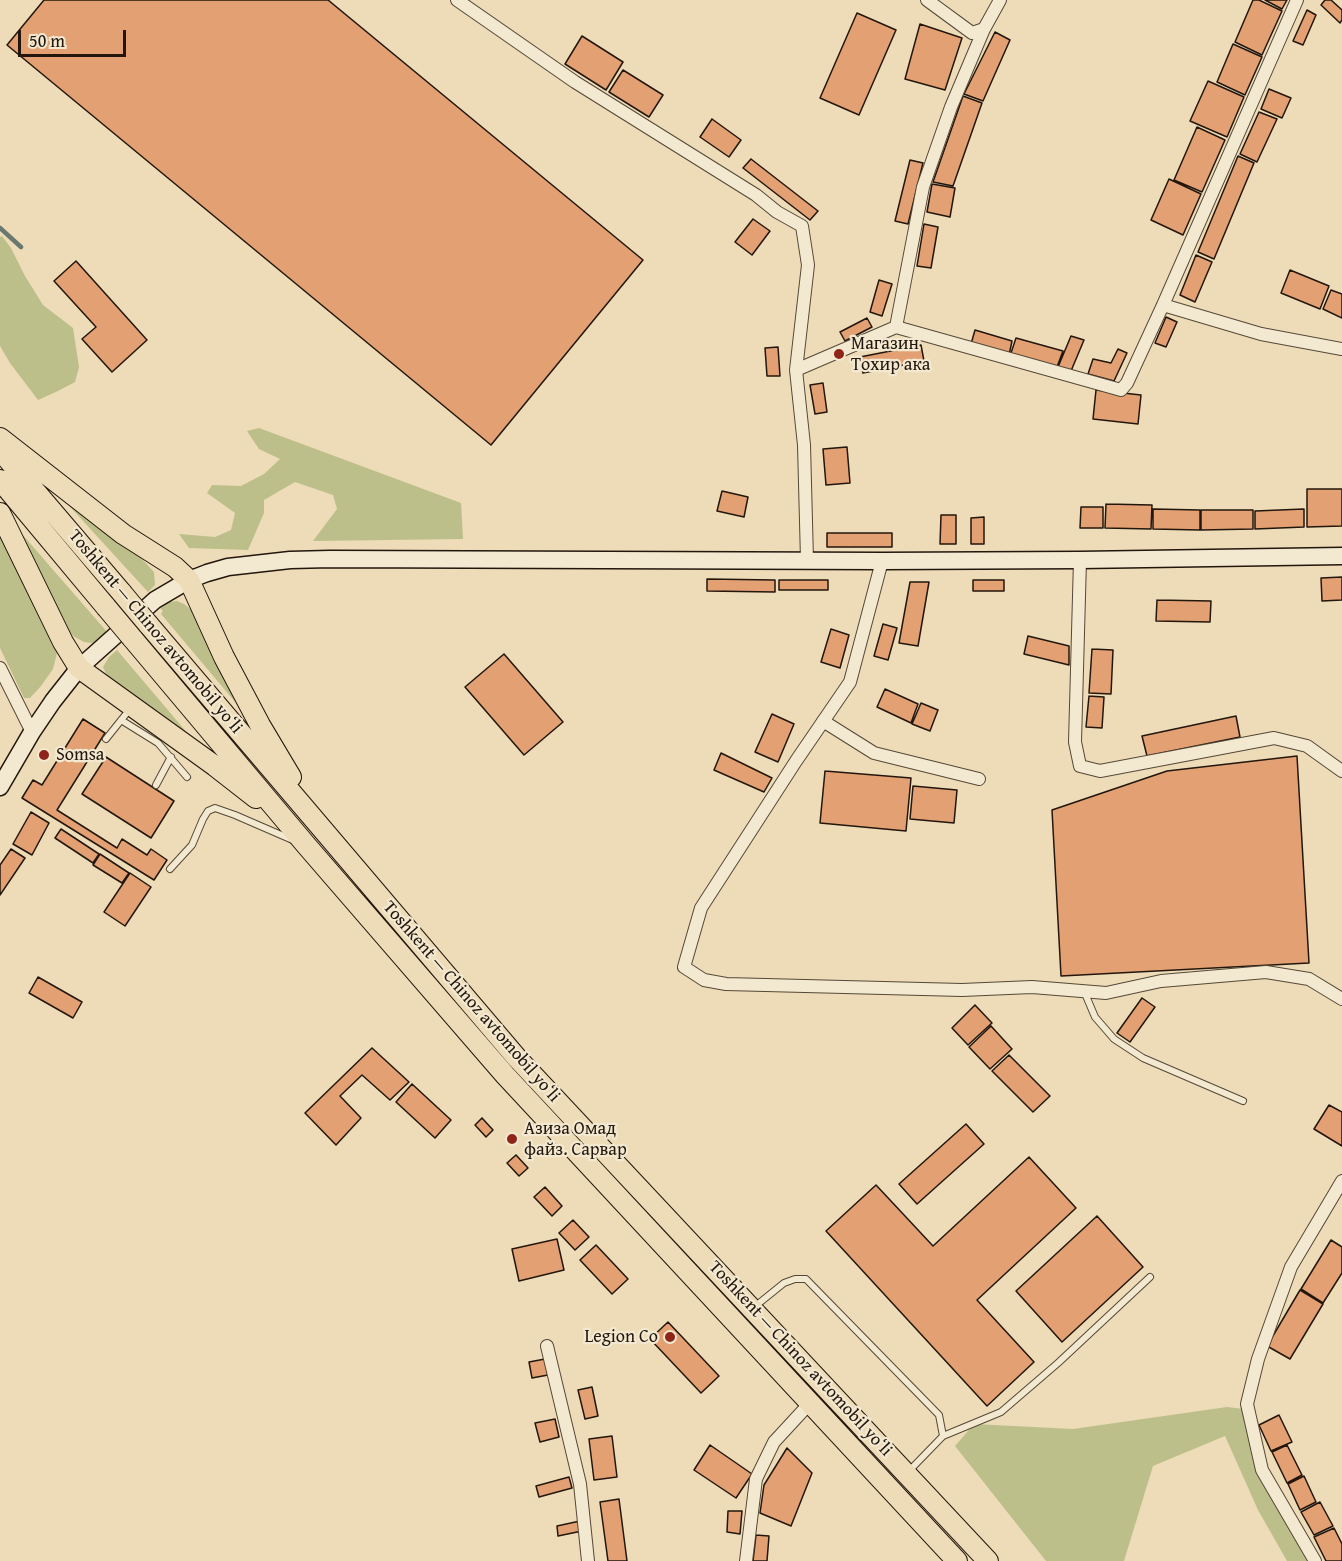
<!DOCTYPE html>
<html>
<head>
<meta charset="utf-8">
<style>
	body { margin:0 }
	#map { position:relative; width:1342px; height:1561px; overflow:hidden; background:#eddcb7; font-family:"Gentium Book Plus",serif }
	canvas { display:block }
	.scale { position:absolute; left:18px; top:30px; width:108px; height:27px; box-sizing:border-box; border:3px solid #22160d; border-top:0; padding-left:8px; font-size:18px; line-height:21px; white-space:nowrap; color:#22160d; -webkit-text-stroke:4px #f3e8d0; paint-order:stroke }
</style>
</head>
<body>
<div id="map">
<canvas width="1342" height="1561"></canvas>
<div class="scale">50 m</div>
</div>
<script>
const context = document.querySelector('canvas').getContext('2d');
context.lineJoin = 'round';
function paint(path, color) { context.fillStyle = color; context.fill(path, 'evenodd'); }
const poly = rows => new Path2D(rows.map(r => 'M' + r).join(''));
function stroke(path, color, width, dash) { context.strokeStyle = color; context.lineWidth = width; context.lineCap = dash ? 'butt' : 'round'; context.setLineDash(dash || []); context.stroke(path); }
function drawText(font, color, halo, rows, align = 'center') {
  context.font = font + ' "Gentium Book Plus",serif'; context.lineWidth = 4.5; context.setLineDash([]); context.textBaseline = 'middle'; context.strokeStyle = halo; context.fillStyle = color; for (const [text, x, y, turn = 0] of rows) {
    context.save(); context.translate(x, y); context.rotate((+turn || 0) * Math.PI / 180); context.textAlign = isNaN(turn) ? turn : align; if (halo) context.strokeText(text, 0, 0); context.fillText(text, 0, 0); context.restore();
  }
}
paint(poly([
	[2,236,11,248,25,276,43,305,73,328,79,367,75,382,58,391,38,400,10,363,0,346,0,237],
	[259,428,461,503,463,539,313,541,337,509,333,495,295,482,264,500,264,513,248,550,189,548,179,534,215,537,231,530,235,513,207,493,212,485,241,486,264,474,280,459,259,449,247,431],
	[52,487,140,557,154,572,155,585,148,592],
	[2,511,108,633,98,642,91,643,84,642,73,636,65,627],
	[0,532,58,649,53,669,41,686,30,698,24,698,0,648],
	[177,601,184,604,193,611,236,703,161,614,163,611,160,608,169,602],
	[117,650,206,755,108,678,103,667,109,657],
	[1227,1407,1244,1409,1254,1457,1267,1490,1310,1561,1287,1561,1258,1510,1225,1436,1153,1466,1124,1561,1046,1561,955,1446,974,1424,1073,1429]
]), '#bdbf8b');
stroke(poly([
	[0,228,21,247]
]), '#697970', 4.5);
const building = poly([
	[44,0,328,0,643,260,491,445,7,45,44,0],
	[1253,0,1259,0,1282,11,1262,55,1235,42,1253,0],
	[1265,0,1287,0,1282,9,1265,0],
	[1325,0,1331,0,1342,10,1342,20,1340,23,1321,5,1325,0],
	[1307,10,1316,15,1303,45,1293,41,1307,10],
	[857,13,896,30,859,115,820,98,857,13],
	[920,24,962,38,945,90,905,79,920,24],
	[995,32,1010,40,983,101,964,94,995,32],
	[582,36,623,62,606,90,565,64,582,36],
	[1233,44,1262,57,1245,95,1217,82,1233,44],
	[623,70,663,95,649,117,609,92,623,70],
	[1208,81,1244,97,1227,137,1190,121,1208,81],
	[1269,89,1291,98,1282,118,1261,109,1269,89],
	[963,96,982,103,953,186,933,182,963,96],
	[1259,112,1277,119,1257,162,1240,154,1259,112],
	[712,119,741,140,729,157,700,137,712,119],
	[1197,127,1225,140,1202,192,1174,180,1197,127],
	[1238,156,1254,163,1214,259,1198,252,1238,156],
	[751,159,818,211,810,220,743,168,751,159],
	[910,160,923,163,908,224,895,221,910,160],
	[1169,179,1201,194,1183,235,1151,220,1169,179],
	[932,184,955,188,950,217,927,212,932,184],
	[753,219,770,231,752,255,735,242,753,219],
	[924,224,938,227,931,268,917,266,924,224],
	[1196,255,1212,262,1195,302,1180,295,1196,255],
	[76,261,147,340,112,372,82,339,96,327,54,281,76,261],
	[1290,270,1329,286,1320,309,1281,293,1290,270],
	[879,280,892,284,882,316,870,312,879,280],
	[1331,290,1342,294,1342,318,1323,309,1331,290],
	[1166,317,1177,322,1166,347,1155,343,1166,317],
	[867,318,872,327,845,341,840,332,867,318],
	[975,330,1012,341,1009,355,971,344,975,330],
	[1071,336,1084,340,1071,371,1058,367,1071,336],
	[1016,338,1063,351,1057,367,1010,356,1016,338],
	[921,345,924,361,863,373,860,357,921,345],
	[778,347,780,376,767,376,765,348,778,347],
	[1118,349,1127,353,1114,381,1088,374,1093,359,1111,363,1118,349],
	[823,383,827,412,815,414,810,385,823,383],
	[1096,390,1141,395,1138,424,1093,419,1096,390],
	[847,447,850,483,826,485,823,449,847,447],
	[1307,489,1342,489,1342,526,1307,527,1307,489],
	[722,491,748,497,744,517,717,511,722,491],
	[1106,504,1152,505,1151,529,1105,528,1106,504],
	[1081,507,1103,507,1103,528,1080,528,1081,507],
	[1153,509,1200,510,1200,530,1153,529,1153,509],
	[1304,509,1304,527,1255,529,1255,511,1304,509],
	[1201,510,1253,510,1253,529,1201,530,1201,510],
	[941,515,956,515,956,544,940,544,941,515],
	[984,517,984,544,971,544,971,518,984,517],
	[827,533,892,533,892,547,827,547,827,533],
	[1342,577,1342,600,1322,601,1321,578,1342,577],
	[707,579,775,580,775,592,707,591,707,579],
	[779,580,828,580,828,590,779,590,779,580],
	[973,580,1004,580,1004,591,973,591,973,580],
	[910,582,929,582,918,646,899,643,910,582],
	[1157,600,1211,601,1210,622,1156,621,1157,600],
	[883,624,897,628,888,660,874,656,883,624],
	[831,629,849,635,840,668,821,662,831,629],
	[1028,636,1069,646,1069,665,1024,654,1028,636],
	[1092,649,1113,650,1111,694,1089,693,1092,649],
	[504,654,563,722,524,755,465,687,504,654],
	[885,689,918,704,911,723,877,707,885,689],
	[1089,696,1104,697,1102,728,1086,727,1089,696],
	[921,703,938,710,930,731,912,724,921,703],
	[772,714,794,724,778,762,755,752,772,714],
	[1236,716,1240,737,1147,756,1142,736,1236,716],
	[83,719,105,733,57,810,117,848,122,839,147,855,151,849,167,860,154,880,22,798,33,780,42,785,83,719],
	[721,753,772,778,764,792,714,770,721,753],
	[1297,756,1309,963,1061,976,1052,810,1167,771,1297,756],
	[106,757,174,801,151,838,82,794,106,757],
	[825,771,911,778,906,831,820,823,825,771],
	[913,786,957,790,954,823,910,819,913,786],
	[31,812,49,823,32,855,13,844,31,812],
	[61,829,99,854,93,863,55,838,61,829],
	[11,849,25,858,0,895,0,865,11,849],
	[100,854,129,873,122,883,93,865,100,854],
	[130,873,151,887,125,926,104,912,130,873],
	[38,977,82,1002,73,1018,29,993,38,977],
	[1142,998,1155,1007,1130,1042,1117,1033,1142,998],
	[975,1005,992,1023,968,1045,952,1028,975,1005],
	[991,1026,1012,1049,990,1069,969,1047,991,1026],
	[372,1048,409,1082,390,1100,362,1075,340,1096,361,1118,336,1145,305,1113,372,1048],
	[1009,1055,1050,1096,1033,1112,992,1071,1009,1055],
	[412,1084,451,1120,435,1138,396,1102,412,1084],
	[1329,1105,1342,1112,1342,1146,1314,1129,1329,1105],
	[482,1118,493,1130,486,1137,475,1125,482,1118],
	[966,1124,984,1144,917,1204,899,1184,966,1124],
	[516,1155,528,1168,519,1176,507,1163,516,1155],
	[1029,1157,1076,1208,977,1300,1034,1362,987,1406,826,1231,876,1185,933,1246,1029,1157],
	[545,1187,562,1206,552,1216,534,1197,545,1187],
	[1097,1216,1143,1267,1062,1342,1016,1291,1097,1216],
	[573,1220,589,1237,575,1250,559,1233,573,1220],
	[557,1239,564,1270,519,1281,512,1249,557,1239],
	[1331,1240,1342,1247,1342,1273,1323,1303,1301,1289,1331,1240],
	[596,1245,628,1279,612,1294,580,1260,596,1245],
	[1300,1290,1323,1304,1290,1359,1267,1346,1300,1290],
	[668,1322,719,1376,701,1393,650,1339,668,1322],
	[545,1359,548,1375,532,1378,529,1362,545,1359],
	[592,1387,598,1416,585,1419,578,1390,592,1387],
	[1279,1415,1292,1442,1271,1451,1259,1425,1279,1415],
	[555,1419,559,1437,540,1442,535,1423,555,1419],
	[612,1436,617,1477,594,1480,589,1439,612,1436],
	[710,1445,752,1474,736,1498,694,1470,710,1445],
	[1287,1445,1302,1475,1287,1483,1272,1452,1287,1445],
	[787,1448,812,1473,791,1526,760,1513,764,1485,787,1448],
	[1304,1476,1316,1502,1300,1510,1288,1484,1304,1476],
	[569,1477,572,1488,539,1497,536,1486,569,1477],
	[619,1499,627,1561,608,1561,600,1502,619,1499],
	[1320,1502,1333,1526,1314,1535,1301,1512,1320,1502],
	[728,1511,742,1511,740,1534,727,1532,728,1511],
	[580,1521,582,1531,558,1536,557,1526,580,1521],
	[1334,1528,1342,1544,1342,1561,1326,1561,1314,1537,1334,1528],
	[756,1535,769,1536,767,1561,753,1561,756,1535]
]);
paint(building, '#e2a073');
stroke(building, '#22160d', 1.5);
const service = poly([
	[121,720,158,743,187,777],
	[106,739,130,709],
	[156,785,171,757],
	[170,869,192,845,203,819,208,811,215,808,235,815,295,841],
	[1084,991,1095,1017,1114,1039,1143,1058,1243,1101],
	[753,1308,784,1283,795,1279,806,1279,939,1415,943,1436,909,1471],
	[943,1436,1001,1412,1058,1363,1150,1277]
]);
const minor = poly([
	[457,0,575,82,756,195,777,212,802,226,808,265,796,370,804,445,807,560],
	[927,0,972,33,984,29],
	[1163,305,1261,334,1342,349],
	[896,327,1121,390,1127,383,1163,305,1297,0],
	[796,370,896,327,923,187,951,107,984,29,1000,0],
	[1080,560,1075,742,1080,766,1100,771,1274,738,1307,746,1342,771],
	[882,561,850,682,796,761,701,908,684,967,704,980,726,984,962,990,1032,987,1106,993,1161,981,1266,972,1309,979,1342,999],
	[0,668,32,732],
	[823,721,874,753,979,779],
	[547,1346,580,1484,588,1561],
	[746,1561,756,1479,774,1442,810,1403],
	[1315,1561,1262,1470,1247,1404,1258,1359,1291,1267,1342,1181]
]);
const secondary = poly([
	[0,787,32,732,53,701,79,668,155,600,189,580,207,573,228,567,290,560,330,559,882,561,1080,560,1342,556]
]);
const trunk = poly([
	[0,438,123,534,175,567,189,580,224,657,260,725,291,777],
	[0,450,122,593],
	[0,480,106,607],
	[0,513,63,642,79,668,215,766,256,798],
	[148,624,517,1058,988,1561],
	[132,638,306,845,505,1075,957,1561]
]);
stroke(service, '#554838', 8);
stroke(minor, '#554838', 14);
stroke(secondary, '#22160d', 19);
stroke(trunk, '#22160d', 22);
stroke(service, '#f3e8d0', 6);
stroke(minor, '#f3e8d0', 12);
stroke(secondary, '#f3e8d0', 16);
stroke(trunk, '#eddcb7', 20);
const trunkBridge = poly([
	[122,593,148,624],
	[106,607,132,638]
]);
stroke(trunkBridge, '#22160d', 22, []);
stroke(trunkBridge, '#eddcb7', 20);
for (const [x, y, r, color] of [
	[839,354,6,"#8f2418"],
	[44,755,6,"#8f2418"],
	[512,1139,6,"#8f2418"],
	[670,1337,6,"#8f2418"]
]) { const dot = new Path2D(); dot.arc(x, y, r, 0, 2 * Math.PI); context.fillStyle = color; context.fill(dot); stroke(dot, '#f3e8d0', 2); }
drawText('18px', '#22160d', '#f3e8d0', [
	["Магазин",851,344],
	["Тохир ака",851,365],
	["Somsa",56,755],
	["Азиза Омад",524,1129],
	["файз. Сарвар",524,1150],
	["Legion Co",658,1337,"right"]
], 'left');
drawText('18px', '#22160d', '#f3e8d0', [
	["Toshkent — Chinoz avtomobil yoʻli",155,632,50],
	["Toshkent — Chinoz avtomobil yoʻli",471,1002,49],
	["Toshkent — Chinoz avtomobil yoʻli",800,1359,47]
]);
</script>
</body>
</html>
